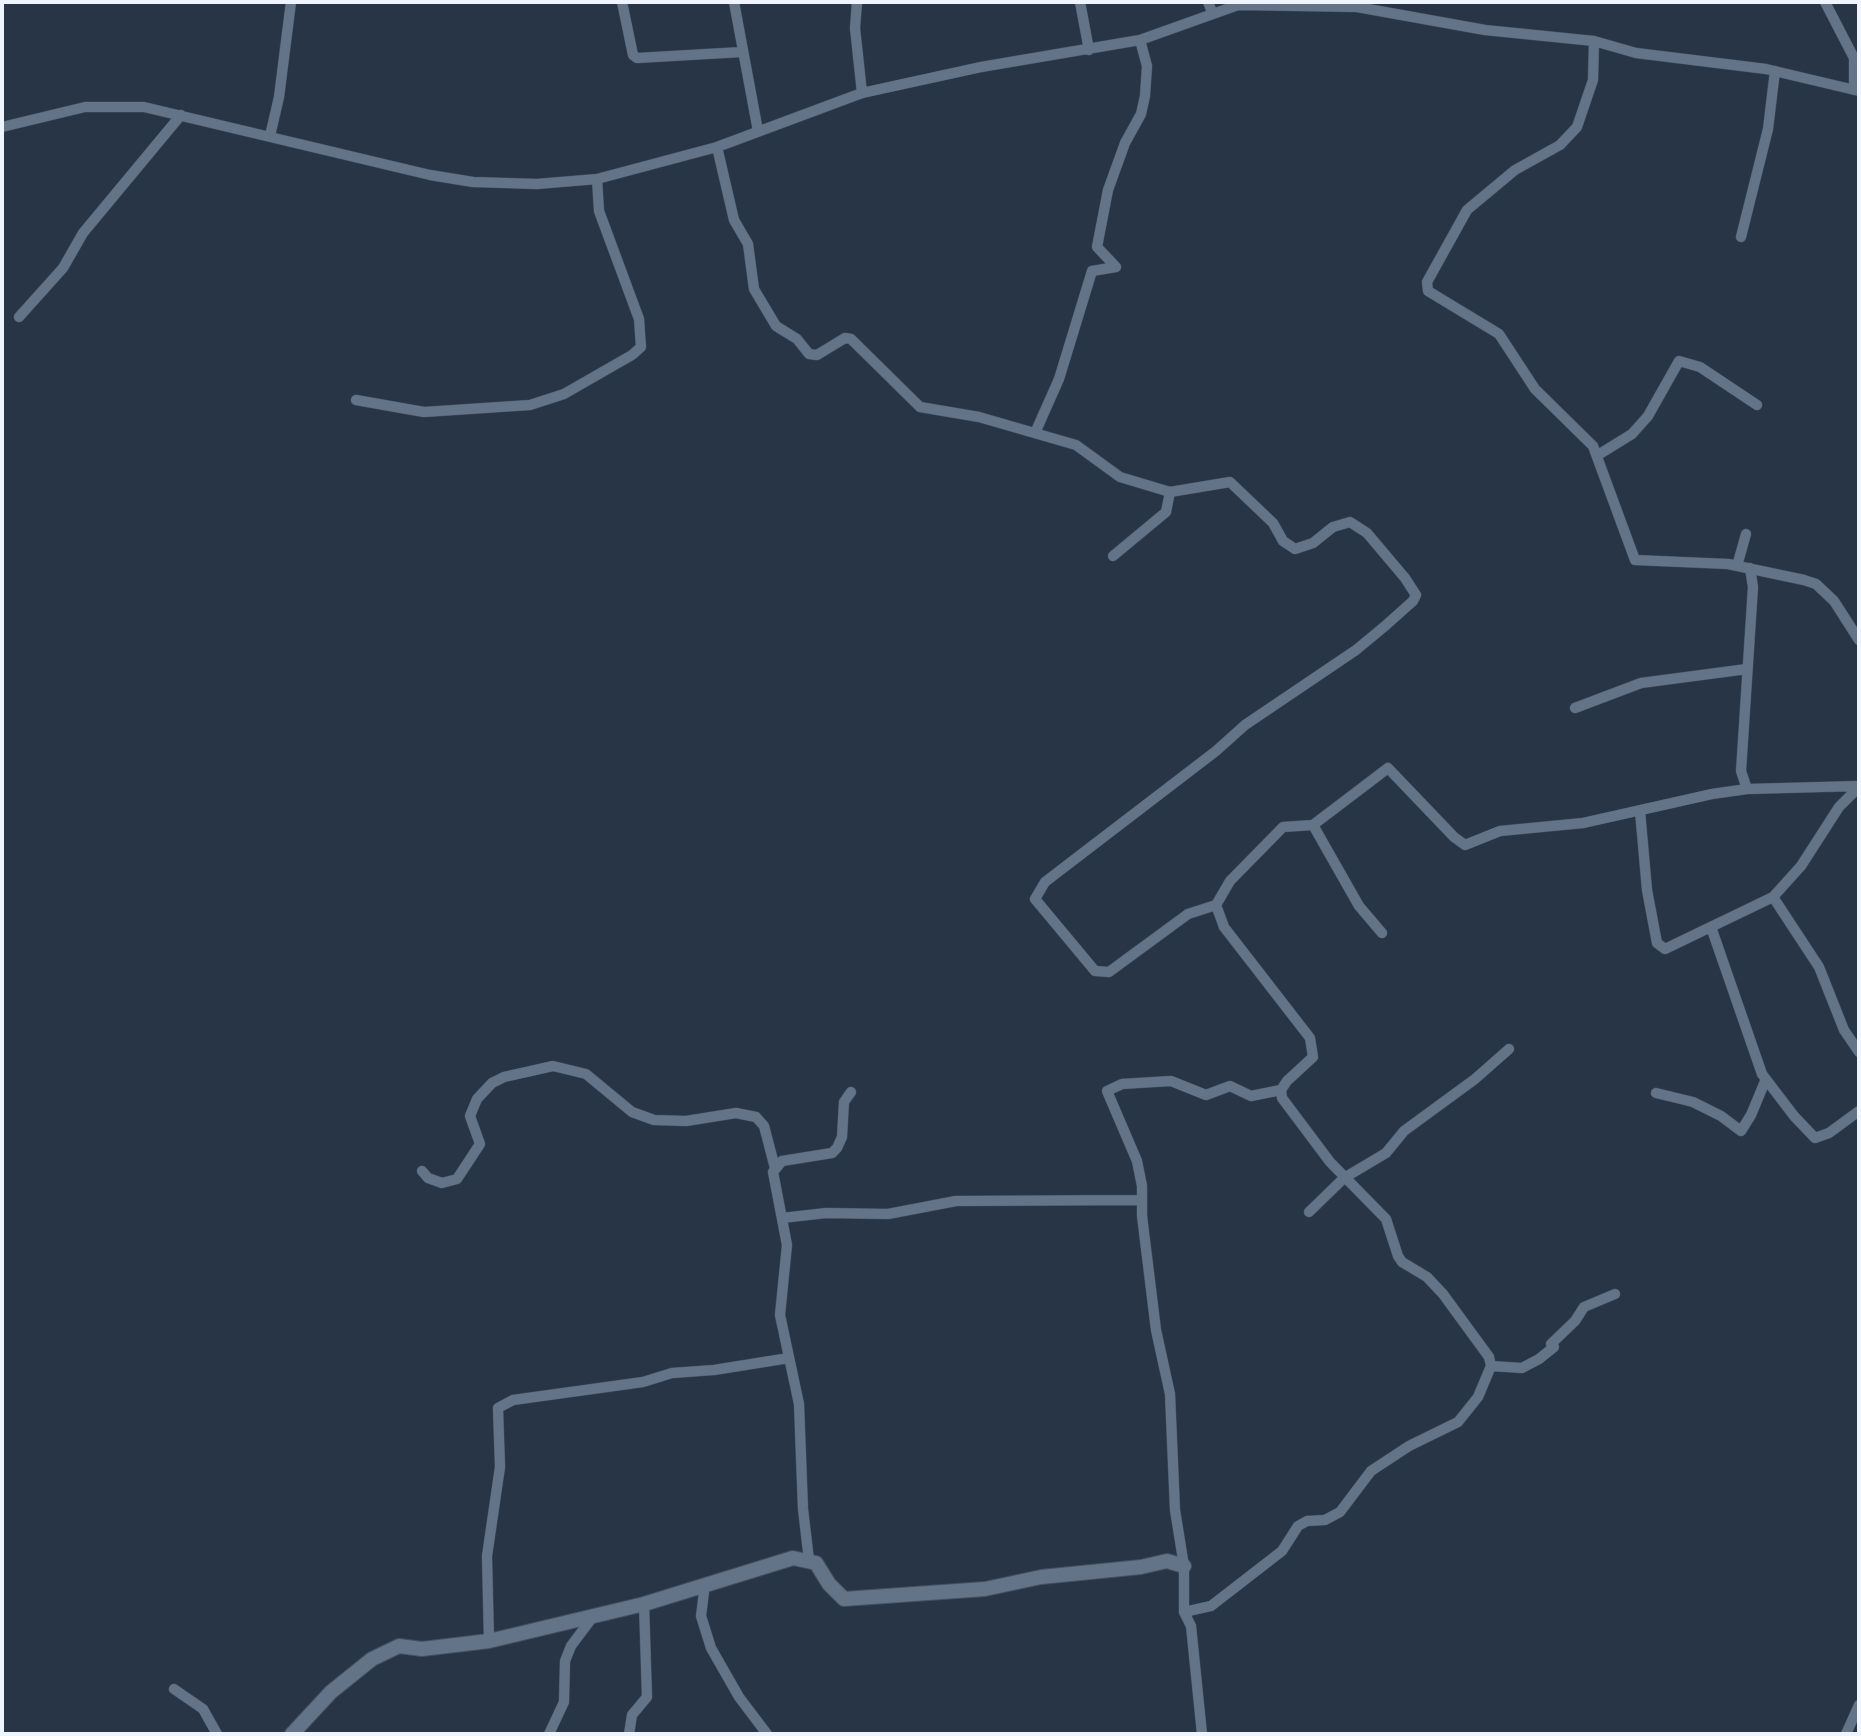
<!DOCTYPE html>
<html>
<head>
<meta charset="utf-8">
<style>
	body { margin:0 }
	#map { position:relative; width:1861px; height:1736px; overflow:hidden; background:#273547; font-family:"Alegreya Sans",sans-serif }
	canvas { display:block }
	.frame { position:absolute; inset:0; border:4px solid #eef5ff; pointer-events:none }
</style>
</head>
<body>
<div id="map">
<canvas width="1861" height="1736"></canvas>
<div class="frame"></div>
</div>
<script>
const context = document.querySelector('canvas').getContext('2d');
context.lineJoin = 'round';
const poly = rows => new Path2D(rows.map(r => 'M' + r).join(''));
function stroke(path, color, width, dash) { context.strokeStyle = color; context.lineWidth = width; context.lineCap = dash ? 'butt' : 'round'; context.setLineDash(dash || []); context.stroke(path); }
const street = poly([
	[622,2,633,55,637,58,742,52],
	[734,2,758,131],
	[857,2,855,28,862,93],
	[1080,2,1089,50],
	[1208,2,1212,12],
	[1825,2,1854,58,1854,90],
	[1594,41,1593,80,1577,127,1560,145,1515,170,1467,210,1427,282,1428,291,1499,334,1535,389,1593,446,1635,560,1728,564,1804,580,1816,584,1834,601,1859,640],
	[2,127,85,107,144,107,430,175,473,182,537,184,597,179,717,147,862,93,981,67,1140,40,1238,5,1357,7,1485,30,1594,41,1636,53,1766,69,1859,91],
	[270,136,279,97,291,2],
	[717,147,734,220,748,244,754,289,776,326,797,339,809,354,817,355,845,338,851,339,920,407,979,417,1076,445,1120,477,1170,492,1230,482,1273,523,1283,541,1295,549,1313,543,1333,527,1350,522,1367,533,1405,578,1416,595,1413,601,1385,626,1356,650,1245,725,1216,751,1045,882,1035,899,1095,971,1109,972,1188,914,1216,905],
	[1741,237,1768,129,1775,71],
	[19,317,63,268,83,233,181,115],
	[356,400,424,412,530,405,564,394,632,355,641,347,639,319,599,211,597,179],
	[1035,433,1059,379,1092,271,1116,267,1097,247,1108,190,1125,143,1141,114,1145,96,1147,66,1140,40],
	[1598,455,1632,434,1648,416,1679,361,1700,367,1757,405],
	[1113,556,1166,512,1170,492],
	[1737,566,1746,534],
	[1575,708,1641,683,1747,669],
	[1747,789,1741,771,1753,587,1750,568],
	[1640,811,1647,890,1657,943,1665,949,1773,897,1801,866,1839,807,1859,787],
	[1313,825,1359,906,1382,933],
	[1773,897,1819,967,1844,1030,1859,1052],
	[1711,927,1762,1074,1794,1116,1815,1138,1829,1133,1859,1111],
	[1656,1093,1693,1102,1721,1116,1741,1131,1751,1115,1766,1079],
	[422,1171,428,1178,442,1183,457,1179,480,1144,470,1116,477,1099,492,1083,504,1077,553,1066,586,1074,632,1112,654,1120,686,1121,736,1113,756,1117,764,1126,775,1168],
	[1309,1212,1344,1178,1386,1153,1404,1131,1475,1079,1509,1049],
	[782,1218,826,1213,888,1214,956,1201,1142,1200],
	[1491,1366,1522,1368,1539,1359,1554,1347,1551,1344,1575,1321,1584,1307,1615,1294],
	[809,1560,803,1509,799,1404,780,1315,787,1245,773,1172,782,1161,832,1153,837,1148,842,1137,844,1102,851,1092],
	[705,1584,701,1616,711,1648,739,1697,767,1734],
	[1184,1612,1211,1606,1282,1551,1298,1526,1307,1521,1325,1520,1340,1512,1371,1471,1409,1446,1458,1422,1478,1397,1491,1366,1489,1357,1443,1294,1427,1277,1402,1262,1398,1256,1386,1219,1330,1162,1282,1098,1281,1090,1287,1081,1313,1057,1310,1038,1224,927,1216,905,1230,881,1283,827,1313,825,1388,768,1454,837,1465,845,1500,831,1583,823,1712,794,1747,789,1859,786],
	[489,1641,487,1556,500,1467,498,1408,513,1400,643,1382,672,1373,714,1370,789,1358],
	[174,1689,203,1709,217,1734],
	[549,1734,564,1702,565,1661,571,1646,592,1618],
	[629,1734,632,1715,647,1697,644,1604],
	[1202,1734,1191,1626,1184,1612,1184,1566,1175,1510,1170,1394,1156,1330,1142,1216,1142,1186,1137,1161,1107,1091,1122,1084,1171,1081,1206,1095,1230,1086,1251,1096,1281,1090],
	[1846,1734,1859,1705]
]);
const secondary = poly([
	[292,1734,331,1692,372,1659,399,1646,422,1649,489,1641,644,1604,793,1558,816,1563,829,1584,844,1599,985,1589,1041,1577,1141,1567,1167,1561,1184,1566]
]);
stroke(street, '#45505f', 11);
stroke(secondary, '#45505f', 16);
stroke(street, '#647488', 10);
stroke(secondary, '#647488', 14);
</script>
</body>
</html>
